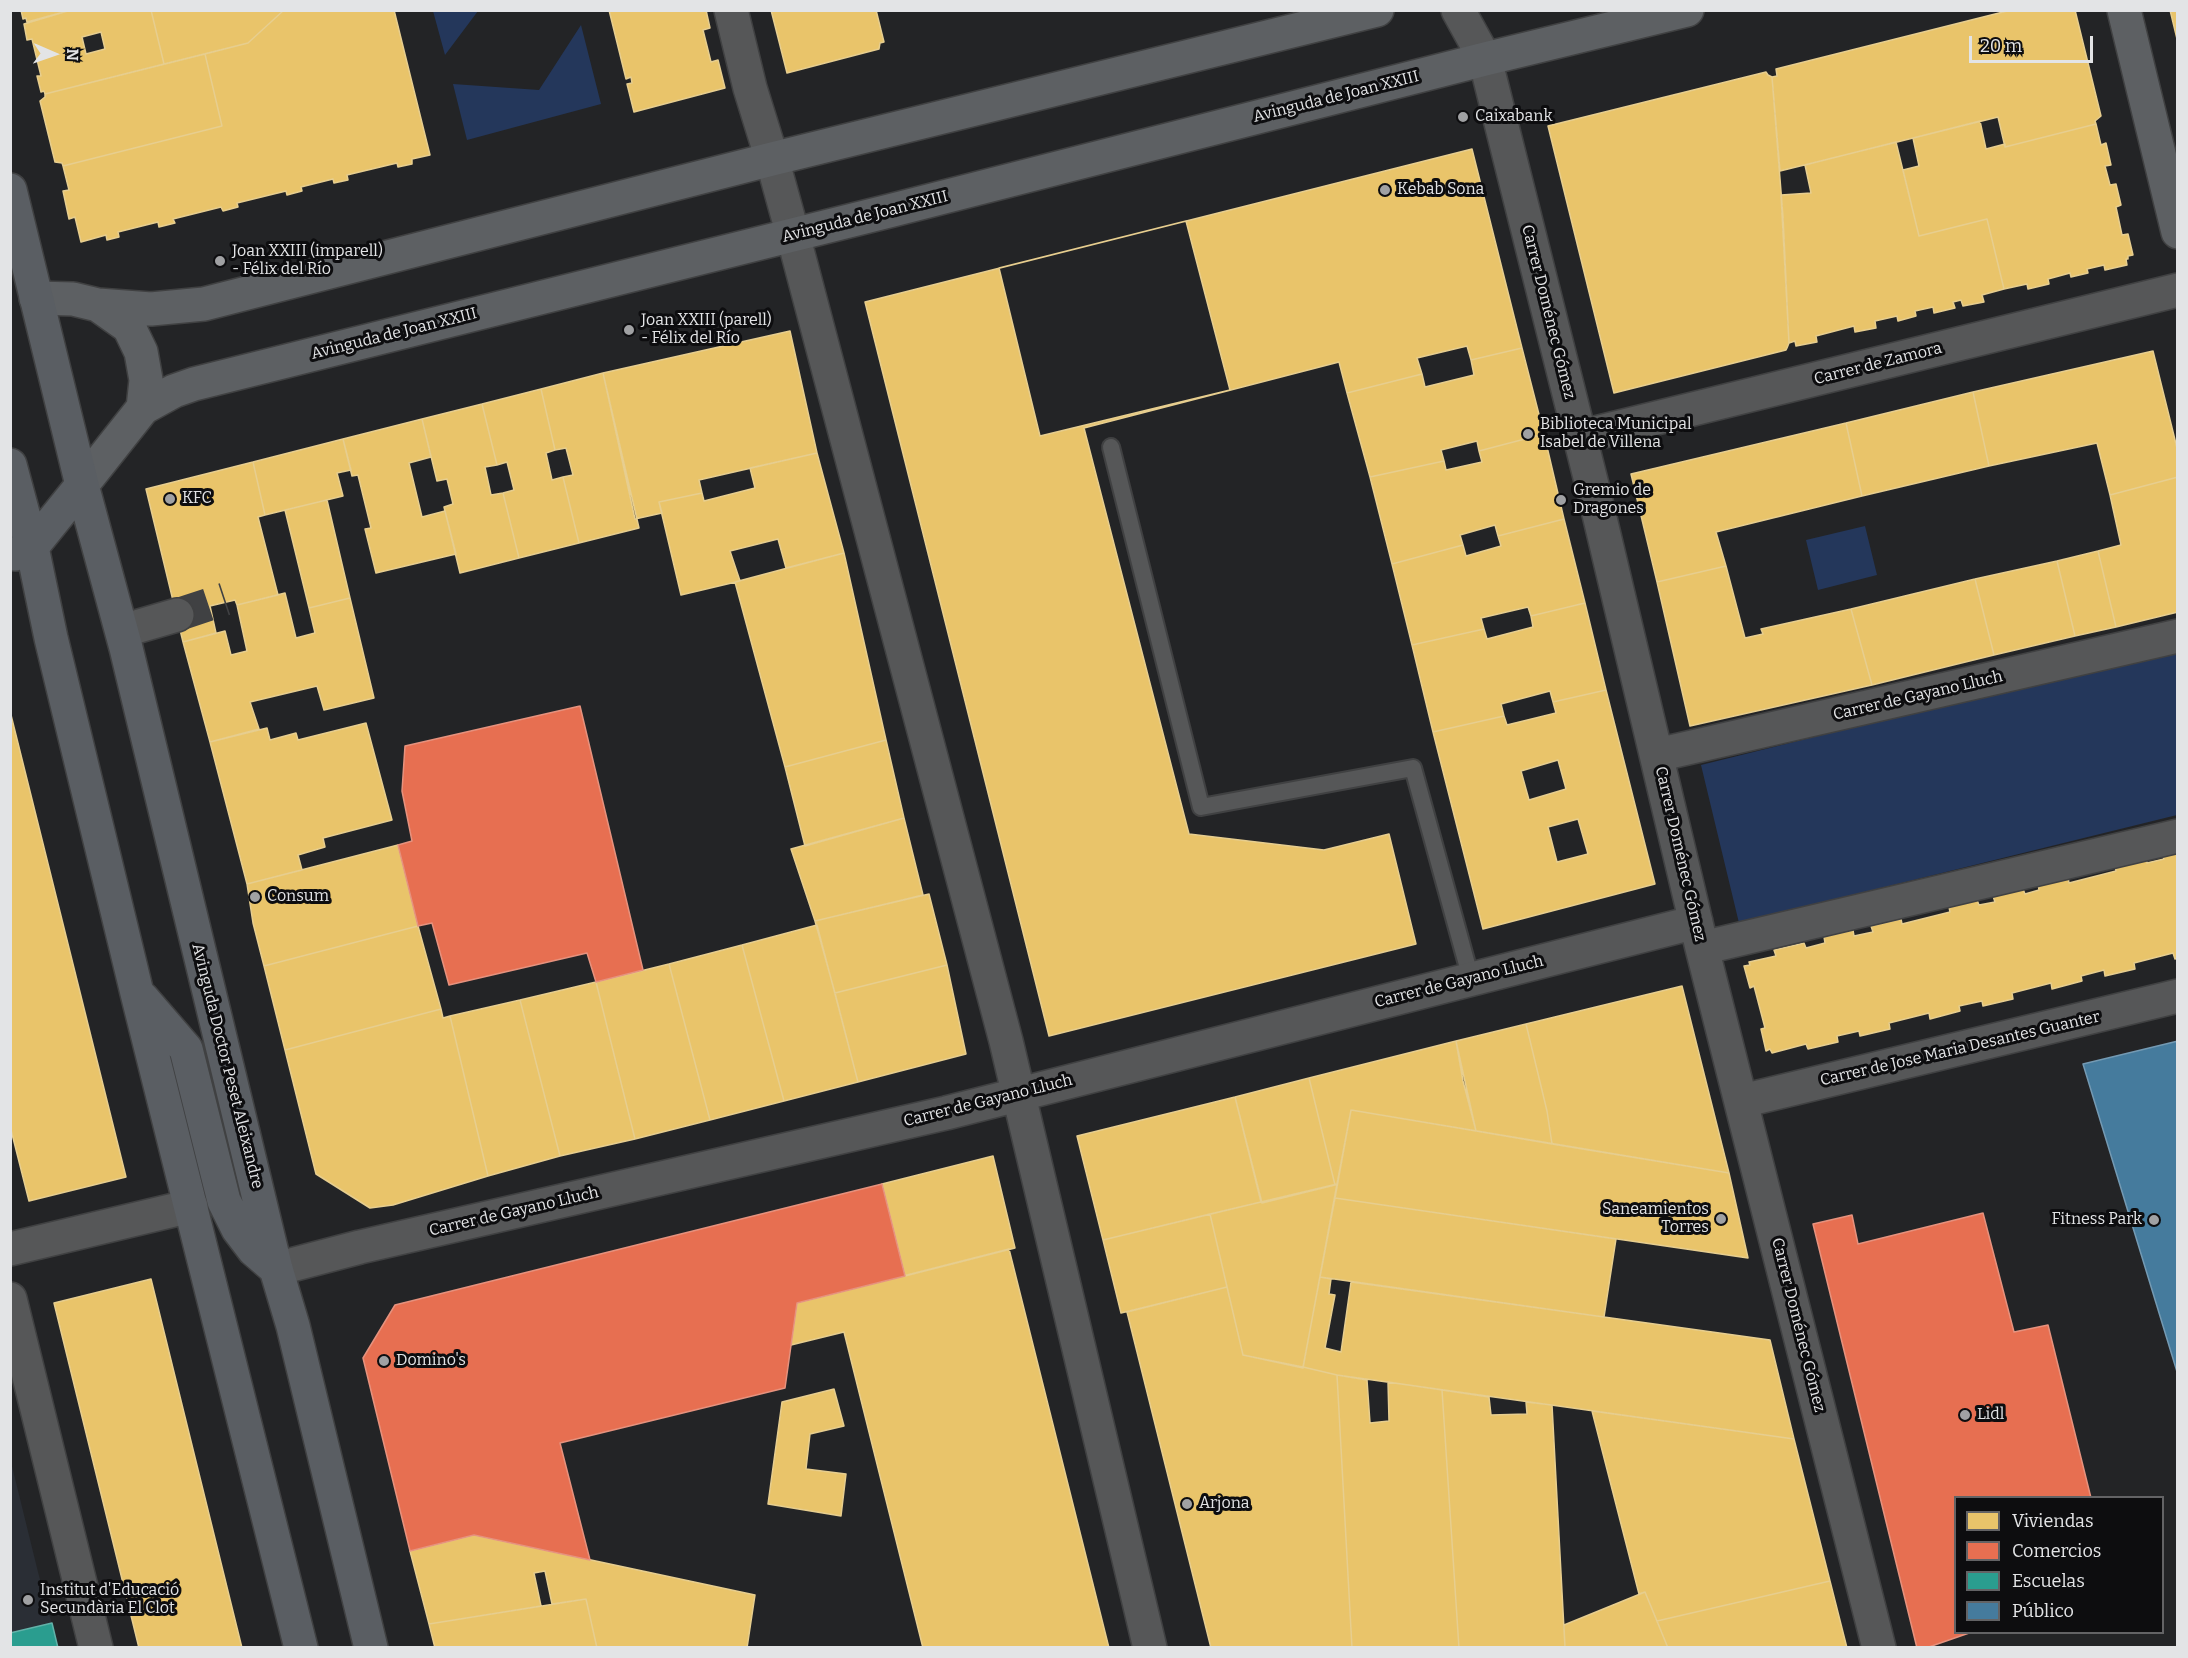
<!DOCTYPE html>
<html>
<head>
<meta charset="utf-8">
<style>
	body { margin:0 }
	#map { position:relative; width:2188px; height:1658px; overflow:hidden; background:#232426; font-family:Bitter,serif }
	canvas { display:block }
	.frame { position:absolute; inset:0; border:12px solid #e3e4e6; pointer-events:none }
	.legend { position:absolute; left:1954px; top:1496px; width:210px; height:138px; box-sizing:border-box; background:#0d0d0f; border:2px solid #636365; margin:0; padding:8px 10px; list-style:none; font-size:18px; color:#e3e4e6 }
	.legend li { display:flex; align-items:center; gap:12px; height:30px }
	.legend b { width:30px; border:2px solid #636365 }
	.north { position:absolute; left:24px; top:24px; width:60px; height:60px; -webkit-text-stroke:4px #0d0d0f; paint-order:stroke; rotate:92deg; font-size:16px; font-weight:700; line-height:24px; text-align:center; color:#e3e4e6 }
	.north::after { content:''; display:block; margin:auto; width:21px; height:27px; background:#e3e4e6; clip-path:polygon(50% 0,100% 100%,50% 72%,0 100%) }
	.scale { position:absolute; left:1969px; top:36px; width:124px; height:27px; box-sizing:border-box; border:3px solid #e3e4e6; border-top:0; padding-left:8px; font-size:18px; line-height:21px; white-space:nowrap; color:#e3e4e6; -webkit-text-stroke:4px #0d0d0f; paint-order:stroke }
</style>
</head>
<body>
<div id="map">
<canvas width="2188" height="1658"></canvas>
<div class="frame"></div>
<ul class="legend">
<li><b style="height:16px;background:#e9c46a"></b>Viviendas</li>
<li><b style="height:16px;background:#e76f51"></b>Comercios</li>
<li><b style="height:16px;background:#2a9d8f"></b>Escuelas</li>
<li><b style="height:16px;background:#457b9d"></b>Público</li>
</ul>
<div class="north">N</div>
<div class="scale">20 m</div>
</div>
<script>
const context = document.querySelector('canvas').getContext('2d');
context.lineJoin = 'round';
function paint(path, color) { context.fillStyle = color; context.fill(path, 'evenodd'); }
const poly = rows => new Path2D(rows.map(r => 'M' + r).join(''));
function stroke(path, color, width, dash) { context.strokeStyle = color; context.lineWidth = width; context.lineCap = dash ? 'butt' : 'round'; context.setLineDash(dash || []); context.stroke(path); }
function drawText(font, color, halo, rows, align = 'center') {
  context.font = font + ' Bitter,serif'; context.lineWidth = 6; context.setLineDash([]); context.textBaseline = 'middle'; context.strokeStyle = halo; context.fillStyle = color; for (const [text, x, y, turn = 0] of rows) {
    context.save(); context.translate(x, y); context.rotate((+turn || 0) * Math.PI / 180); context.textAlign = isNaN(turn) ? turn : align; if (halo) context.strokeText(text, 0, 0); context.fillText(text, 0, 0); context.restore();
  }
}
paint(poly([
	[10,1458,38,1572,58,1647,11,1647]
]), '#2a2e35');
paint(poly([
	[433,11,478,11,445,55],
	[581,25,601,104,467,140,453,84,539,90],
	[1865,526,1877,575,1818,590,1806,540],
	[2177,647,2177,815,1739,923,1701,765]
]), '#24375b');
const homes = poly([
	[21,10,71,10,27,22,26,18,23,19,21,10],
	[71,10,151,10,164,64,45,94,44,91,41,92,37,76,41,76,32,39,27,40,24,24,71,10],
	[101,32,105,49,86,54,82,37,101,32],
	[151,10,284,10,248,43,164,64,151,10],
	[284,10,394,10,430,155,412,159,412,164,398,167,397,163,347,175,348,180,334,183,333,179,301,187,302,191,287,195,286,191,237,203,238,207,223,211,221,207,173,219,175,223,159,227,158,222,118,232,119,237,107,240,106,235,81,242,75,217,69,219,63,191,69,190,63,166,222,126,205,54,248,43,284,10],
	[609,10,706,10,710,28,703,30,711,62,718,60,725,88,634,112,627,84,632,83,631,77,626,79,609,10],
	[771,10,876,10,884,42,880,43,879,49,787,73,771,10],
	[2011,10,2075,10,2101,116,2095,121,2096,124,2005,147,1998,117,1780,171,1772,77,1777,76,1776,69,2011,10],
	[2170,10,2178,10,2178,43,2170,10],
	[205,54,222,126,63,166,62,163,55,162,40,101,45,97,45,94,205,54],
	[1766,72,1768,75,1772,77,1783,217,1789,343,1787,348,1786,350,1614,393,1548,126,1766,72],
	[1980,121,1986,149,2005,144,2005,147,2096,124,2101,145,2106,143,2111,165,2105,166,2110,185,2116,184,2121,205,2116,207,2122,235,2128,234,2133,255,2128,256,2128,259,2126,259,2127,265,2105,270,2104,265,2087,269,2088,273,2071,277,2070,273,2048,279,2049,284,2028,289,2027,284,2004,289,1987,219,1919,236,1903,170,1919,166,1913,138,1980,121],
	[1896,142,1919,236,1987,219,2004,289,1982,295,1984,302,1963,306,1961,300,1953,302,1955,308,1934,313,1933,307,1915,311,1916,316,1898,321,1897,316,1875,321,1876,328,1855,332,1854,326,1816,336,1817,342,1796,346,1795,341,1789,343,1781,195,1811,193,1805,165,1896,142],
	[1472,149,1522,348,1471,360,1467,346,1417,358,1422,374,1347,393,1339,362,1084,428,1189,834,1324,850,1389,834,1416,944,1049,1036,865,302,1472,149],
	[1186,221,1230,390,1040,436,999,268,1186,221],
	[790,331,817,453,699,480,702,493,659,502,662,513,635,519,603,373,790,331],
	[1522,348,1544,434,1479,451,1477,441,1441,450,1444,461,1370,477,1347,393,1422,374,1425,387,1474,375,1471,360,1522,348],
	[2153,351,2178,452,2178,477,2110,495,2097,443,1989,466,1973,392,2153,351],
	[603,373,639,528,579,543,563,477,573,475,566,448,555,450,541,389,603,373],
	[541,389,555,450,546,453,552,480,563,477,579,543,519,558,503,493,514,490,507,462,497,465,482,404,541,389],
	[1973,392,1989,466,1862,496,1846,423,1973,392],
	[482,404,497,465,485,467,491,495,503,493,519,558,460,573,445,511,444,507,453,504,447,479,437,481,422,419,482,404],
	[422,419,431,457,409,463,422,517,445,511,456,554,376,573,365,529,371,528,358,475,352,476,343,439,422,419],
	[1846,423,1862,496,1716,532,1726,566,1657,582,1631,474,1846,423],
	[1544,434,1564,519,1498,536,1495,525,1460,535,1463,545,1392,564,1370,477,1444,461,1446,470,1482,462,1479,451,1544,434],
	[343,439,351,470,337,473,343,496,265,515,253,462,343,439],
	[817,453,844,553,786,568,778,539,730,551,740,581,681,595,659,502,702,493,704,501,755,488,750,468,817,453],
	[253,462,265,515,258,517,278,595,237,605,235,600,210,606,216,633,183,642,146,489,253,462],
	[2178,477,2178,612,2116,627,2098,551,2121,545,2110,495,2178,477],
	[327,500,350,598,309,608,285,510,327,500],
	[1564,519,1585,603,1531,616,1528,607,1481,618,1484,629,1412,645,1392,564,1463,545,1466,556,1501,546,1498,536,1564,519],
	[2098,551,2116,627,2075,636,2057,561,2098,551],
	[844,553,886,740,785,767,735,582,844,553],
	[2057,561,2075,636,1994,655,1975,579,2057,561],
	[1726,566,1745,638,1763,634,1761,629,1851,609,1872,685,1690,726,1657,582,1726,566],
	[1975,579,1994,655,1872,685,1851,609,1975,579],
	[285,593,296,638,315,633,309,608,350,598,374,698,324,710,317,686,250,702,259,729,210,742,183,642,225,631,231,655,247,651,237,605,285,593],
	[1585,603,1606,690,1553,702,1550,691,1501,704,1504,716,1433,732,1412,645,1484,629,1487,639,1533,627,1531,616,1585,603],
	[1606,690,1655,884,1483,929,1433,732,1504,716,1507,725,1556,713,1553,702,1606,690],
	[1558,760,1566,789,1529,800,1521,771,1558,760],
	[1578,819,1588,854,1557,862,1548,827,1578,819],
	[10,711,126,1177,29,1201,10,1126,10,711],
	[366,723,392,820,323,838,325,847,298,855,302,870,247,884,210,742,267,728,270,740,296,733,298,740,366,723],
	[886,740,904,818,805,846,785,767,886,740],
	[904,818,923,895,815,921,791,849,904,818],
	[398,845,418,926,264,966,253,923,247,884,398,845],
	[2178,850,2178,958,2175,959,2173,953,2134,963,2135,969,2105,976,2104,970,2081,976,2082,981,2052,989,2051,983,2012,993,2013,999,1983,1006,1982,1001,1959,1006,1960,1011,1930,1019,1929,1013,1889,1023,1890,1029,1860,1036,1859,1031,1837,1036,1838,1042,1808,1049,1806,1044,1772,1053,1770,1049,1766,1051,1761,1029,1765,1028,1754,986,1750,988,1744,966,1750,965,1749,962,1776,956,1774,950,1804,943,1806,948,1825,943,1824,937,1853,930,1854,936,1873,932,1871,926,1901,919,1902,924,1950,912,1949,907,1977,900,1979,905,1995,902,1993,896,2023,889,2025,894,2039,890,2038,884,2068,877,2069,883,2116,871,2115,866,2146,858,2147,863,2164,859,2162,854,2178,850],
	[929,894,947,965,835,993,815,921,929,894],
	[817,925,858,1082,784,1101,742,945,817,925],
	[418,926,441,1009,285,1050,264,966,418,926],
	[742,945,784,1101,710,1120,669,964,742,945],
	[669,964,710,1120,635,1139,596,982,669,964],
	[947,965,966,1054,858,1082,835,993,947,965],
	[596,982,635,1139,560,1156,520,1000,596,982],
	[1682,986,1729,1173,1552,1144,1547,1111,1526,1024,1682,986],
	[520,1000,560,1156,488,1176,450,1016,520,1000],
	[441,1009,443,1018,450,1016,488,1176,393,1205,370,1208,316,1174,285,1050,441,1009],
	[1526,1024,1547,1111,1552,1144,1476,1131,1463,1081,1456,1041,1526,1024],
	[1456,1041,1476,1131,1351,1110,1337,1184,1335,1185,1309,1078,1456,1041],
	[1309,1078,1335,1185,1262,1203,1235,1097,1309,1078],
	[1235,1097,1261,1202,1103,1240,1077,1136,1235,1097],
	[1351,1110,1729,1173,1748,1258,1335,1198,1351,1110],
	[993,1156,1015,1248,905,1276,882,1184,993,1156],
	[1337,1184,1303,1368,1243,1355,1210,1214,1337,1184],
	[1335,1198,1616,1239,1604,1317,1320,1277,1335,1198],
	[1210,1214,1227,1287,1121,1313,1103,1240,1210,1214],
	[1009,1249,1109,1648,923,1648,844,1332,791,1345,797,1303,1009,1249],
	[1320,1277,1331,1279,1329,1294,1335,1295,1325,1348,1341,1352,1351,1282,1770,1340,1794,1439,1337,1375,1303,1367,1320,1277],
	[151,1279,242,1648,139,1648,54,1303,151,1279],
	[1227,1287,1243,1355,1303,1367,1337,1375,1352,1648,1211,1648,1127,1312,1227,1287],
	[1337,1375,1367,1380,1370,1423,1389,1421,1388,1382,1442,1390,1459,1648,1352,1648,1337,1375],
	[834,1389,844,1426,810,1434,806,1469,846,1474,841,1516,768,1504,782,1402,834,1389],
	[1442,1390,1489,1397,1491,1415,1527,1414,1526,1402,1552,1405,1565,1648,1459,1648,1442,1390],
	[1592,1411,1794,1439,1830,1581,1657,1621,1645,1592,1639,1594,1592,1411],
	[474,1535,755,1595,747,1648,597,1648,586,1599,552,1604,545,1571,534,1573,541,1606,429,1624,410,1551,474,1535],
	[1830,1581,1847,1648,1668,1648,1657,1621,1830,1581],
	[1645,1592,1668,1648,1565,1648,1564,1625,1645,1592],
	[586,1599,597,1648,435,1648,429,1624,586,1599]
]);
paint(homes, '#e9c46a');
stroke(homes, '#e7ce8f', 1.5);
const shops = poly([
	[580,706,643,970,596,982,587,953,449,985,432,923,418,926,398,845,412,841,402,791,405,746,580,706],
	[882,1184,905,1276,797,1303,785,1388,560,1443,590,1560,474,1535,410,1551,363,1358,395,1305,882,1184],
	[1983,1213,2014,1332,2048,1325,2091,1498,1956,1498,1956,1632,1972,1632,1926,1648,1917,1648,1813,1224,1852,1215,1858,1244,1983,1213]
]);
paint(shops, '#e76f51');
stroke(shops, '#e6927e', 1.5);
const schools = poly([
	[52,1623,58,1648,10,1648,10,1633,52,1623]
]);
paint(schools, '#2a9d8f');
stroke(schools, '#62b2a9', 1.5);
const public = poly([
	[2178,1041,2178,1375,2083,1064,2178,1041]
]);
paint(public, '#457b9d');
stroke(public, '#749ab3', 1.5);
stroke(poly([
	[177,615,225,599]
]), '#404143', 33, [33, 16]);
const lane = poly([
	[1111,447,1201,807,1413,768,1471,979]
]);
const street = poly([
	[731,10,750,88,772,159,793,235,1006,1041,1150,1648],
	[1458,10,1485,59,1594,493,1702,948,1879,1648],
	[1579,437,2178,290],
	[122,631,177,615],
	[1657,755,2178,636],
	[1702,948,2178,836],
	[1742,1101,2178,996],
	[10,1249,191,1206],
	[276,1269,360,1247,946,1113,1696,922],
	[10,1299,96,1648]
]);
const secondary = poly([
	[2124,10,2178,232],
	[36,298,73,299,98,305,151,309,204,304,772,159,1377,10],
	[98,305,129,327,141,352,146,380,143,408],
	[82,485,143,408,174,391,194,384,889,211,1485,59,1687,10]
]);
const primary = poly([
	[10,190,82,485,126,648,276,1269,293,1326,371,1648],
	[10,465,32,547,51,638,137,993,301,1648],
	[15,554,32,547,82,485],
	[142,998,186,1049,224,1201,238,1229,254,1250,276,1269]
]);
stroke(lane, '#404142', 20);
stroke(street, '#404142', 36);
stroke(secondary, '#404142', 36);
stroke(primary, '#404142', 36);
stroke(lane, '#565758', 16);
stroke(street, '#565758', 33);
stroke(secondary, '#5d6063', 33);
stroke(primary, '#5a5e63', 33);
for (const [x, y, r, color] of [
	[1463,117,6,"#a0a1a3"],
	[1385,190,6,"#a0a1a3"],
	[220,261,6,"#a0a1a3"],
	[629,330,6,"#a0a1a3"],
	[1528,434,6,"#a0a1a3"],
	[170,499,6,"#a0a1a3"],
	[1561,500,6,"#a0a1a3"],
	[255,897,6,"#a0a1a3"],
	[1721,1219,6,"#a0a1a3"],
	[2154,1220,6,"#a0a1a3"],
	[384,1361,6,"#a0a1a3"],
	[1965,1415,6,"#a0a1a3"],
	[1187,1504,6,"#a0a1a3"],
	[28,1600,6,"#a0a1a3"]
]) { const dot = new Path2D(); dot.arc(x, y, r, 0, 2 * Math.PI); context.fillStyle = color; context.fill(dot); stroke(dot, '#0d0d0f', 2); }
drawText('16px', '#e3e4e6', '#0d0d0f', [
	["Avinguda de Joan XXIII",1336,97,-14],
	["Avinguda de Joan XXIII",865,217,-14],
	["Carrer Doménec Gómez",1548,312,76],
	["Avinguda de Joan XXIII",394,334,-14],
	["Carrer de Zamora",1878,364,-14],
	["Carrer de Gayano Lluch",1918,696,-13],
	["Carrer Doménec Gómez",1680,854,77],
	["Carrer de Gayano Lluch",1459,982,-14],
	["Carrer de Jose Maria Desantes Guanter",1960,1049,-13],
	["Avinguda Doctor Peset Aleixandre",227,1066,76],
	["Carrer de Gayano Lluch",988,1101,-14],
	["Carrer de Gayano Lluch",514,1212,-13],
	["Carrer Doménec Gómez",1798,1325,76]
]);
drawText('16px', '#e3e4e6', '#0d0d0f', [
	["Caixabank",1475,117],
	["Kebab Sona",1397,190],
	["Joan XXIII (imparell)",232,252],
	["- Félix del Río",232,270],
	["Joan XXIII (parell)",641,321],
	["- Félix del Río",641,339],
	["Biblioteca Municipal",1540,425],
	["Isabel de Villena",1540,443],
	["Gremio de",1573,491],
	["Dragones",1573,509],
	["KFC",182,499],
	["Consum",267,897],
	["Saneamientos",1709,1210,"right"],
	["Torres",1709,1228,"right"],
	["Fitness Park",2142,1220,"right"],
	["Domino's",396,1361],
	["Lidl",1977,1415],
	["Arjona",1199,1504],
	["Institut d'Educació",40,1591],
	["Secundària El Clot",40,1609]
], 'left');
</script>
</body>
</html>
